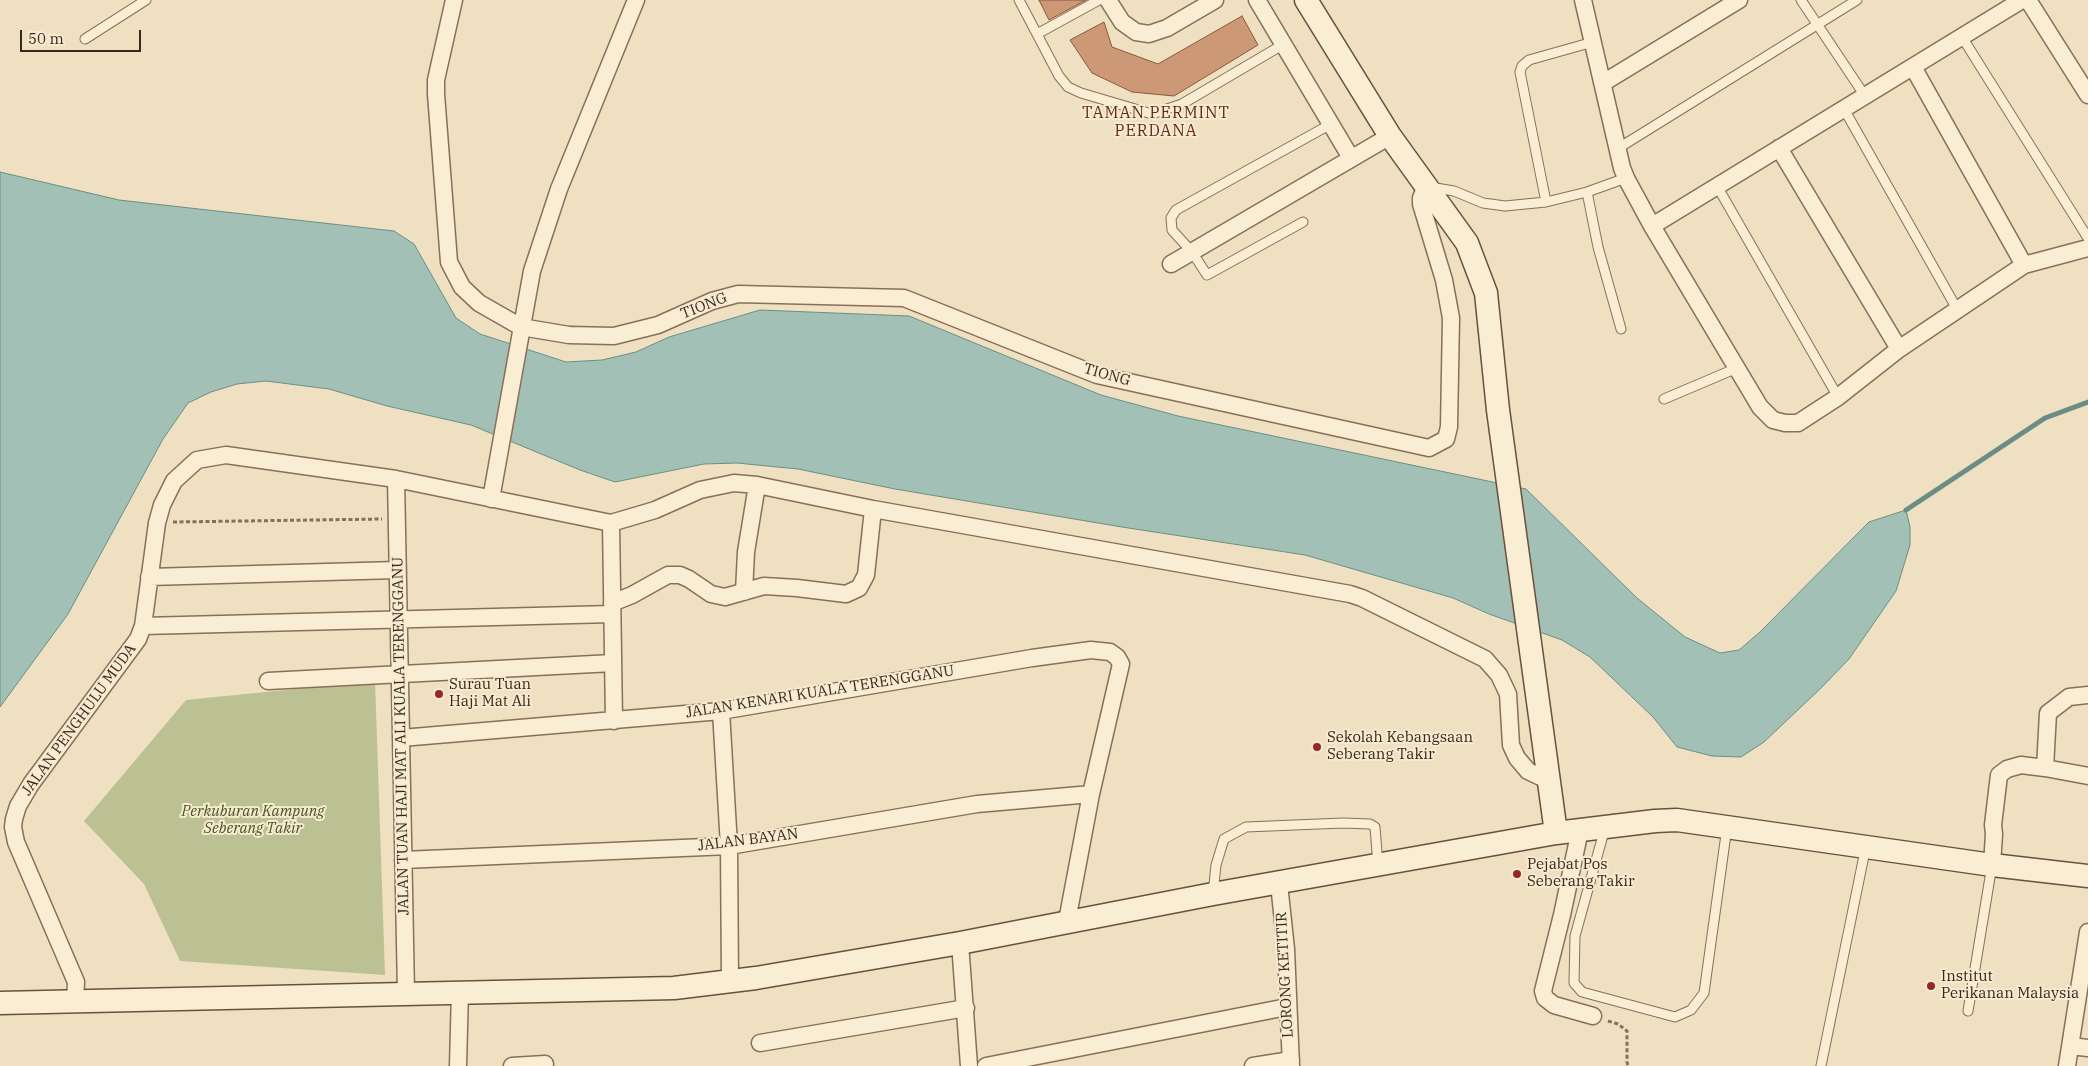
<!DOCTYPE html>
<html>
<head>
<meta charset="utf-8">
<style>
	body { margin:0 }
	#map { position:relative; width:2088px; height:1066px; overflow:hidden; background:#eee0c0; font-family:"IBM Plex Serif",serif }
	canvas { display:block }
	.scale { position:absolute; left:20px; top:30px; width:121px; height:22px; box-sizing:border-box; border:2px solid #37291c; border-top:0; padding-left:6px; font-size:15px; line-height:18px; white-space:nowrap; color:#37291c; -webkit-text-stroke:4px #f6ead0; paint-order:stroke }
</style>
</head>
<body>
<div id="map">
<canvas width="2088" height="1066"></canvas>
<div class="scale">50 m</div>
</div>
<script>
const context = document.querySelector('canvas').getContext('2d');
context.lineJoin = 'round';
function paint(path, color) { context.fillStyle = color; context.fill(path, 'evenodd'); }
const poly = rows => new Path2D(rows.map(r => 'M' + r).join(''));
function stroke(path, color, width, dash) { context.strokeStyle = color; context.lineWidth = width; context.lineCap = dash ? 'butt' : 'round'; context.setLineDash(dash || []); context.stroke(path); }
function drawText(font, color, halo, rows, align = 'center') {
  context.font = font + ' "IBM Plex Serif",serif'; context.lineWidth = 4; context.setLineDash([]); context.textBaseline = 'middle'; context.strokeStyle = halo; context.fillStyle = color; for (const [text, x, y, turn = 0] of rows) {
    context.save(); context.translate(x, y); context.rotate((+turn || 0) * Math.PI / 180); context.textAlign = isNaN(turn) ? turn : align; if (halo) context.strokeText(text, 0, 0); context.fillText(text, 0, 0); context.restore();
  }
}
paint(poly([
	[375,681,385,975,180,961,144,884,84,821,186,700]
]), '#bcc193');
const water = poly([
	[0,172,119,200,394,231,414,244,456,318,480,334,566,362,602,360,636,352,669,337,760,310,909,316,1101,395,1178,416,1526,489,1637,598,1685,637,1720,653,1739,650,1760,632,1869,522,1906,510,1910,527,1910,545,1896,591,1849,659,1821,688,1764,742,1741,757,1712,756,1677,747,1653,717,1590,657,1562,640,1489,614,1453,598,1305,555,1122,527,895,489,798,469,737,463,704,464,615,482,580,470,471,425,387,406,329,389,266,381,237,384,211,392,188,403,163,439,68,614,0,707,0,172]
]);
paint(water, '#a3c0b7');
stroke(water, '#6a8e85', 1);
stroke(poly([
	[1906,510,2045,418,2088,402]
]), '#6a8e85', 5);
const building = poly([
	[1039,0,1086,0,1049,20,1039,0],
	[1242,16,1258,45,1174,96,1132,92,1092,73,1070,40,1104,22,1112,47,1158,64,1242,16]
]);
paint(building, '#cd9875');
stroke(building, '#87593d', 1);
const lane = poly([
	[1019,0,1059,76,1068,87,1081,93,1152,114,1182,104,1284,44],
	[1801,0,1865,96],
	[1037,34,1099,0],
	[1962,37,2088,238],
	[85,39,146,0],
	[1844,109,1957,309],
	[1617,149,1857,0],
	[1717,186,1838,397],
	[1430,187,1454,191,1483,203,1505,206,1546,202,1587,192,1626,178],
	[1587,192,1598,247,1621,329],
	[1546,202,1520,72,1522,66,1529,60,1593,42],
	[1303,222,1207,275,1192,252,1172,230,1171,218,1176,210,1331,124],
	[1664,399,1737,368],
	[1605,828,1575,936,1574,983,1582,992,1675,1017,1691,1010,1704,993,1727,827],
	[1213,894,1216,865,1224,839,1246,827,1343,823,1370,824,1375,827,1378,865],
	[1968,1011,1992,865],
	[1821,1066,1866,846]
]);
const street = poly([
	[454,0,436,80,436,94,449,262,462,287,479,303,521,327,569,335,614,336,658,325,712,301,738,294,904,298,1097,375,1429,448,1446,439,1449,427,1451,318,1444,280,1421,204,1421,198,1426,186],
	[1108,0,1122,22,1136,32,1149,34,1167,28,1215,0],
	[1257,0,1351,158],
	[1583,0,1622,168,1626,178,1652,226,1760,407,1773,420,1785,423,1798,423,1838,397,1899,349,2024,265,2088,248],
	[2028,0,2088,95],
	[1913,67,2024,265],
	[1603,83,1739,0],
	[1779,148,1899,349],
	[1652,226,2022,0],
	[1171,264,1390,136],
	[396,479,406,993],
	[491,499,532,271,559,189,636,0],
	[611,523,614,721],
	[149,577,397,570],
	[744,592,746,552,757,485],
	[612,603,632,595,668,575,680,575,689,579,711,594,725,597,764,586,797,588,846,594,859,588,866,575,873,509],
	[143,626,612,614],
	[268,681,613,663],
	[721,711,729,846,730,981],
	[401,738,721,711,1032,658,1091,650,1110,652,1117,657,1121,664,1091,794,1067,921],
	[2045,768,2088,776],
	[1580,830,1562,915,1543,991,1545,998,1554,1005,1593,1016],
	[403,860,729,846,977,804,1091,794],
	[1992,865,1994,834,1993,825,1999,775,2007,769,2021,765,2045,768,2048,713,2069,697,2088,695],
	[1279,884,1286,949,1291,1066],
	[960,943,969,1066],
	[75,1002,76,982,16,842,13,827,14,819,18,806,31,784,138,639,143,626,157,523,162,505,174,481,197,460,226,455,396,479,611,523,655,510,700,490,734,483,757,485,873,509,1350,594,1362,598,1485,659,1499,675,1508,694,1511,745,1517,758,1528,771,1549,781],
	[760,1043,966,1008],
	[2071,1046,2088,1048],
	[458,1066,460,991],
	[512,1066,545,1064],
	[986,1066,1287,1007],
	[1253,1066,1291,1060],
	[2067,1066,2088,932]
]);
const secondary = poly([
	[1306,0,1390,136,1467,243,1486,293,1498,410,1556,833],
	[0,1003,674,988,756,978,960,943,1213,894,1556,833,1655,821,1677,820,1992,865,2088,876]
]);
stroke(lane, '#887058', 11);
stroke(street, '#887058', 19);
stroke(secondary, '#69513b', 25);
stroke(poly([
	[173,522,382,519],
	[1608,1021,1618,1024,1627,1031,1627,1062,1628,1066]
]), '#887058', 3, [4, 2.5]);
stroke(lane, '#f9edd3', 9);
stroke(street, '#f9edd3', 16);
stroke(secondary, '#f9edd3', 22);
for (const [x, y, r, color] of [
	[439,694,5,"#97272a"],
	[1317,747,5,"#97272a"],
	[1517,874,5,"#97272a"],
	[1931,986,5,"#97272a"]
]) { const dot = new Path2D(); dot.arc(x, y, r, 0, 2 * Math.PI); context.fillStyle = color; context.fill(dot); stroke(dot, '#f6ead0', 2); }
drawText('15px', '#37291c', '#f6ead0', [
	["TIONG",704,306,-21],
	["TIONG",1107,375,16],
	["JALAN KENARI KUALA TERENGGANU",820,692,-9],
	["JALAN PENGHULU MUDA",79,720,-54],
	["JALAN TUAN HAJI MAT ALI KUALA TERENGGANU",401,736,-91],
	["JALAN BAYAN",748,840,-7],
	["LORONG KETITIR",1285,975,-93]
]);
drawText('15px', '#37291c', '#f6ead0', [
	["Surau Tuan",449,685],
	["Haji Mat Ali",449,702],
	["Sekolah Kebangsaan",1327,738],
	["Seberang Takir",1327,755],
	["Pejabat Pos",1527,865],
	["Seberang Takir",1527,882],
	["Institut",1941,977],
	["Perikanan Malaysia",1941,994]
], 'left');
drawText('italic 15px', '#485423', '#f6ead0', [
	["Perkuburan Kampung",253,812],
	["Seberang Takir",253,829]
]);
context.letterSpacing = '1px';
drawText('16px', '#64291b', '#f6ead0', [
	["TAMAN PERMINT",1156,113],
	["PERDANA",1156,131]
]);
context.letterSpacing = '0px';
</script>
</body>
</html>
